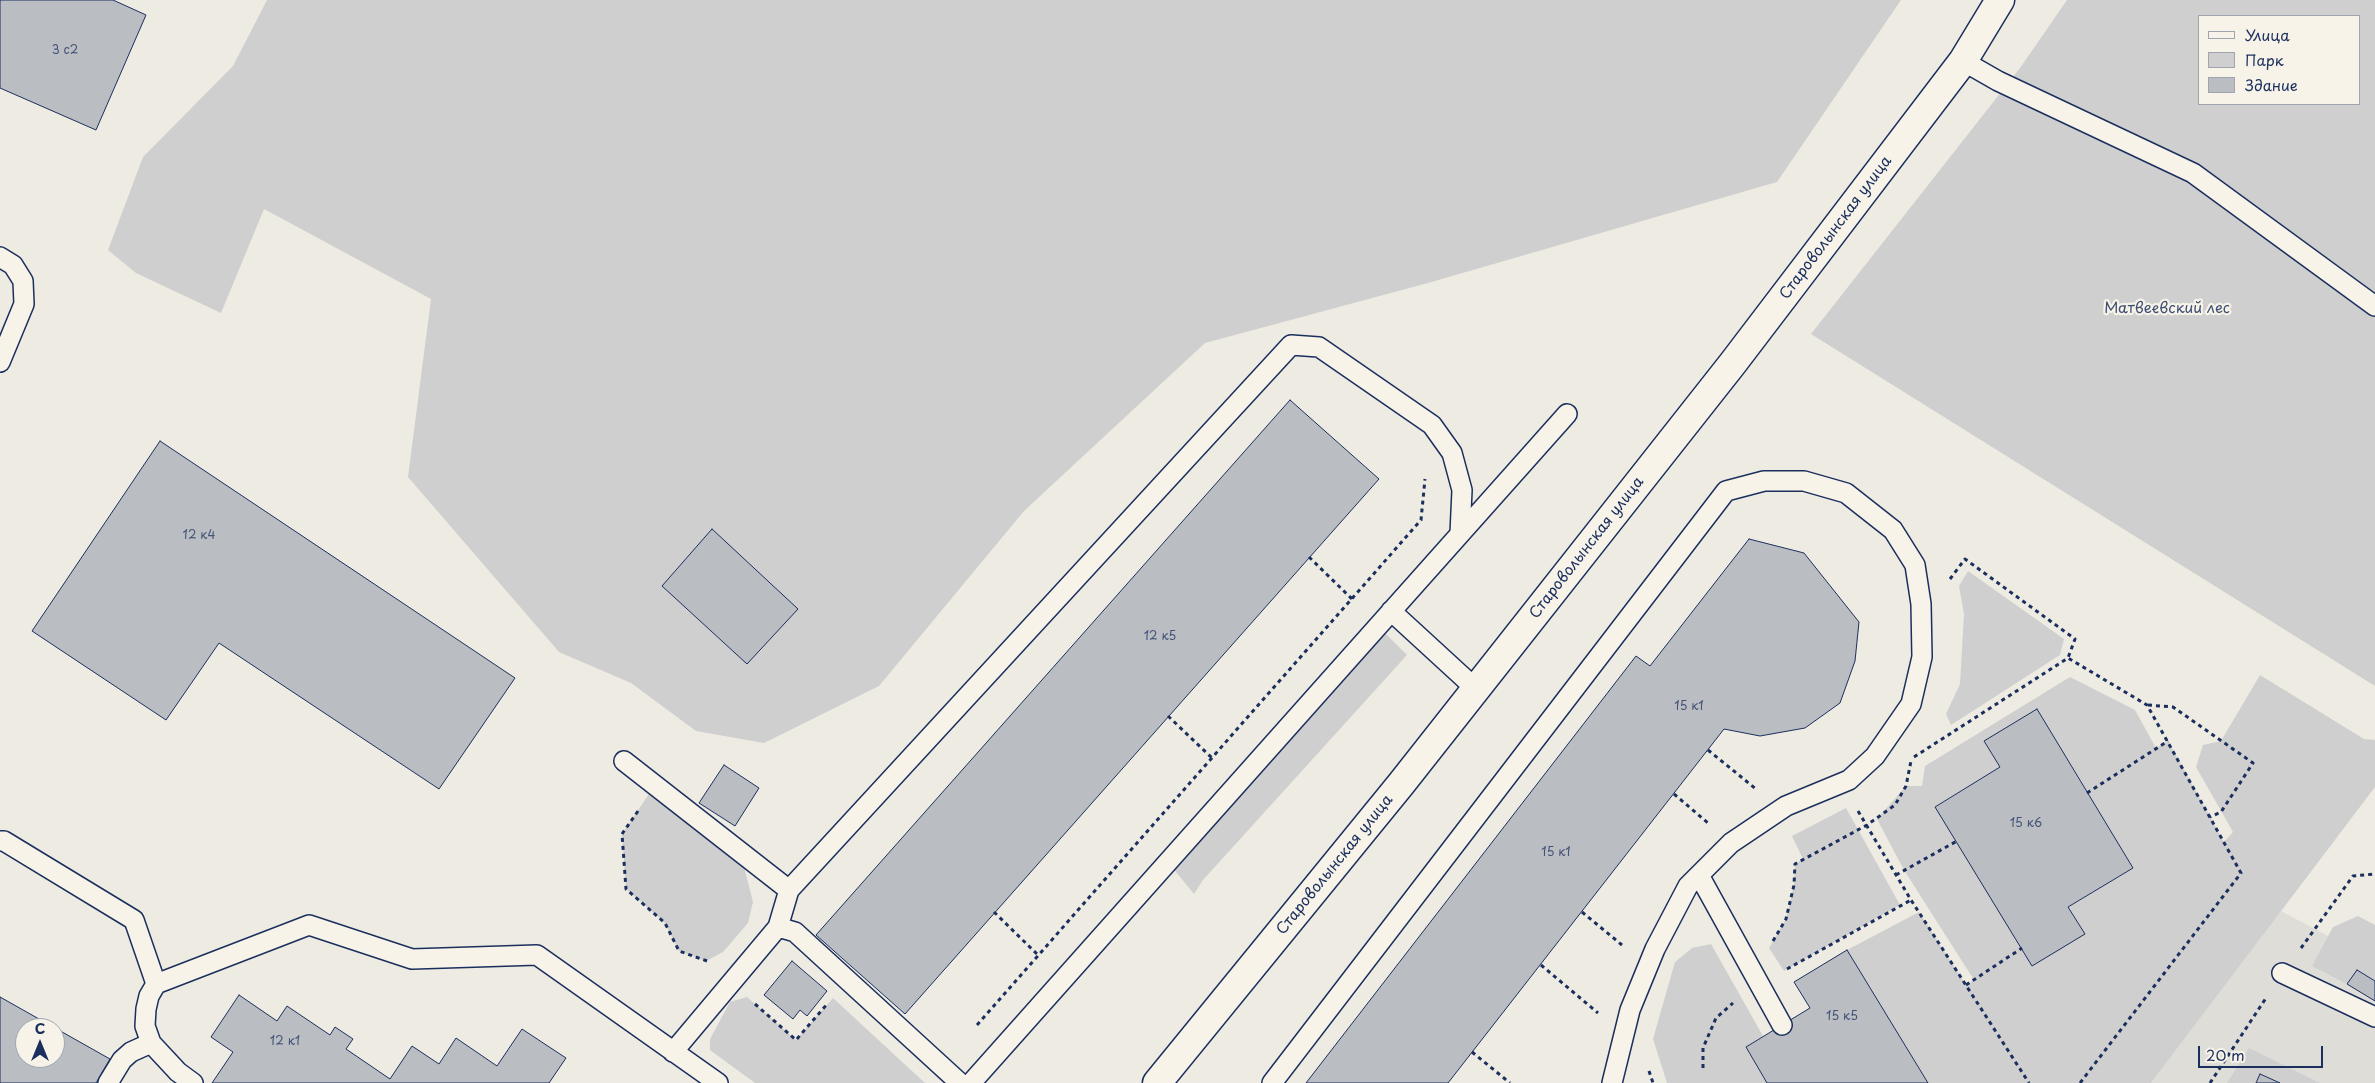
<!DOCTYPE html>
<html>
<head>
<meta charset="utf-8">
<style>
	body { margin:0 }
	#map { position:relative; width:2375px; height:1083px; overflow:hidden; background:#eeebe2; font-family:"Playpen Sans",sans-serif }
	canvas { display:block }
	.legend { position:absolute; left:2198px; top:15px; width:162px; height:90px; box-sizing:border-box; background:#f7f3e8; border:1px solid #9fa5b1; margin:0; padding:6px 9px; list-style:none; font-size:15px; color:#1b2f5e }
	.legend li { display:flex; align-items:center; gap:10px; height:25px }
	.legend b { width:25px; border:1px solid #9fa5b1 }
	.north { position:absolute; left:15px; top:1018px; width:50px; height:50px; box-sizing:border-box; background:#f7f3e8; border:1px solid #9fa5b1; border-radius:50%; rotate:0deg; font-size:14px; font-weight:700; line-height:20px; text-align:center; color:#1b2f5e }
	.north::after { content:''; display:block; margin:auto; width:18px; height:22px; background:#1b2f5e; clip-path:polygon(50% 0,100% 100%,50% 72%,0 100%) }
	.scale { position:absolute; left:2198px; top:1046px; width:125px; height:22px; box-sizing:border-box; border:2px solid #1b2f5e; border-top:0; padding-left:6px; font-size:15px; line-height:18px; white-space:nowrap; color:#1b2f5e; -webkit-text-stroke:4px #f7f3e8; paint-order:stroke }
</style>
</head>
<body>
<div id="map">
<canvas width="2375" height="1083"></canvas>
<ul class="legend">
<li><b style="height:6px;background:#f7f3e8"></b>Улица</li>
<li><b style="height:14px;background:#cfcfcf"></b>Парк</li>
<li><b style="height:14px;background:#babdc2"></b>Здание</li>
</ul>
<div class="north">С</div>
<div class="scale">20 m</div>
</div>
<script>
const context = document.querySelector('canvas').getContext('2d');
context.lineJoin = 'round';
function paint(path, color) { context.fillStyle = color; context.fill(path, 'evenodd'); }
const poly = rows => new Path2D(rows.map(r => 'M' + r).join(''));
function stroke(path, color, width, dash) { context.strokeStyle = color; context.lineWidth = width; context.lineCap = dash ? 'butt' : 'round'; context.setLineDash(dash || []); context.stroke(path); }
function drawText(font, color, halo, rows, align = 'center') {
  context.font = font + ' "Playpen Sans",sans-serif'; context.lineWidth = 4.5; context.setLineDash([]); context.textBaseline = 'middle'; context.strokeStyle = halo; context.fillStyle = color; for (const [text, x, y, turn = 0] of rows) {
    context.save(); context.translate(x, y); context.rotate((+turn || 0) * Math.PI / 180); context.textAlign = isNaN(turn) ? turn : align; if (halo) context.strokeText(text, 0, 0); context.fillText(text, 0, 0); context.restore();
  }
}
paint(poly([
	[2281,911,2375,961,2375,1083,2151,1083]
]), '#deddd8');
paint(poly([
	[267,0,1901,0,1777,182,1428,283,1205,343,1024,511,879,686,764,743,696,731,631,683,559,652,408,477,431,299,264,209,221,313,136,273,108,250,143,157,233,66],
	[2067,0,2375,0,2375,686,1811,334,2020,68],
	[2199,16,2359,16,2359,104,2199,104],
	[1968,571,2064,639,2060,655,1951,725,1946,714,1960,684,1964,614,1959,586],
	[1378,626,1407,655,1203,880,1194,894,1168,862],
	[2260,675,2364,739,2375,740,2375,787,2151,1083,1928,1083,1847,950,1919,912,1966,985,1974,980,1904,870,1877,819,1906,786,1922,786,1925,766,2070,677,2135,710,2156,748,2168,741,2224,842,2233,832,2196,767,2203,745,2221,741],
	[2037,710,2133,868,2068,907,2085,934,1935,807,2000,767,1984,741],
	[649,794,744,867,753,902,748,923,723,952,706,961,679,951,665,923,626,889,622,834],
	[1846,808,1900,905,1784,971,1769,948,1786,919,1794,885,1795,864,1803,859,1792,836],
	[2358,916,2375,925,2375,981,2357,970,2347,984,2312,966,2333,927],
	[1711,944,1763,1036,1746,1047,1767,1083,1667,1083,1653,1039,1675,962,1692,948],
	[747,997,796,1040,833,998,925,1083,755,1083,710,1050,710,1039,730,1002],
	[2249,1048,2320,1083,2280,1083,2261,1074,2256,1083,2227,1083]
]), '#cfcfcf');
const building = poly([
	[0,0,113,0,146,15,96,130,0,88,0,0],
	[1290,400,1379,479,905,1014,816,935,1290,400],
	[160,441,515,678,439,789,219,643,166,720,32,631,160,441],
	[712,529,798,609,747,664,662,586,712,529],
	[1749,539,1804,553,1859,622,1855,661,1840,703,1805,728,1760,736,1724,729,1448,1083,1306,1083,1636,656,1650,666,1749,539],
	[2037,709,2133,868,2068,907,2085,934,2032,966,1935,807,2000,767,1984,741,2037,709],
	[724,765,759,788,735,826,699,803,724,765],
	[1847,950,1928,1083,1767,1083,1746,1047,1810,1008,1794,982,1847,950],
	[792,961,827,991,807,1016,800,1010,793,1019,764,995,792,961],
	[2357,970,2375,981,2375,1001,2347,984,2357,970],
	[239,995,277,1021,287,1006,330,1035,335,1027,353,1039,346,1049,390,1079,412,1046,439,1064,456,1038,497,1066,522,1029,566,1058,549,1083,212,1083,233,1052,211,1037,239,995],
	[0,997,110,1059,96,1083,0,1083,0,997],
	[25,1028,55,1028,55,1058,25,1058,25,1028],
	[2260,1074,2280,1083,2256,1083,2260,1074]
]);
paint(building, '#babdc2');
stroke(building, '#1b2f5e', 1);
const lane = poly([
	[1963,61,1998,81,2193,173,2375,306],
	[0,257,13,265,23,281,24,304,0,362],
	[1391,611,1476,689],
	[624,761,789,890],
	[0,841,4,841,134,920,156,984],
	[1699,875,1782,1025],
	[778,927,795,932,960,1083],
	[2282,973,2375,1017],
	[673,1052,778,927,789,890,1291,345,1319,347,1432,425,1452,453,1462,490,1460,534],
	[108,1083,122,1060,131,1052,151,1043],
	[193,1083,178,1072,151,1043,145,1026,146,1009,149,996,156,984,309,925,412,959,537,955,718,1083],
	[971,1083,1567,414],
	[1272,1083,1726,491,1764,481,1804,481,1846,493,1893,530,1915,565,1921,604,1922,657,1911,704,1875,756,1849,780,1786,806,1731,843,1688,886,1655,949,1630,1010,1612,1083]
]);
const secondary = poly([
	[1157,1083,1401,784,1733,363,1963,61,2000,0]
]);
stroke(lane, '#1b2f5e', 22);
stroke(secondary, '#1b2f5e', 31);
stroke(poly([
	[1309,557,1352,599],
	[1950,579,1965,559,2075,639,2068,658],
	[2148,705,2173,707,2253,763,2221,812,2210,817],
	[1168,716,1212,758],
	[1708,750,1756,789],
	[1914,757,2068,658,2147,705,2241,873,2080,1083],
	[2087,793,2168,741],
	[1674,794,1708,823],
	[638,811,622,834,626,889,665,923,679,951,707,961],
	[1858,811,1911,900,2029,1083],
	[1896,875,1957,841],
	[994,912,1038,955],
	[1582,912,1622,945],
	[1773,941,1786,919,1794,885,1795,864,1867,825,1895,805,1906,786,1911,761],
	[2301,948,2353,876,2375,874],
	[1541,965,1598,1013],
	[1787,969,1911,900],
	[1966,985,2022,948],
	[755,1004,796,1040,828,1003],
	[977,1025,1421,520,1425,479],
	[1472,1052,1510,1083],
	[1703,1068,1703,1048,1716,1018,1733,1003],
	[1649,1071,1653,1083],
	[2210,1083,2266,998]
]), '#1b2f5e', 3, [4, 4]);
stroke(lane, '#f7f3e8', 19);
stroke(secondary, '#f7f3e8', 28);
drawText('12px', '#435277', null, [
	["3 с2",65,51],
	["12 к4",199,536],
	["12 к5",1160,637],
	["15 к1",1689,707],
	["15 к6",2026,824],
	["15 к1",1556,853],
	["15 к5",1842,1017],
	["12 к1",285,1042]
]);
drawText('15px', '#1b2f5e', '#f7f3e8', [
	["Староволынская улица",1836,228,-53],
	["Староволынская улица",1587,548,-52],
	["Староволынская улица",1335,865,-51]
]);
drawText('15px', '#3f4f75', '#f7f3e8', [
	["Матвеевский лес",2167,309]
]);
</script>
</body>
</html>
